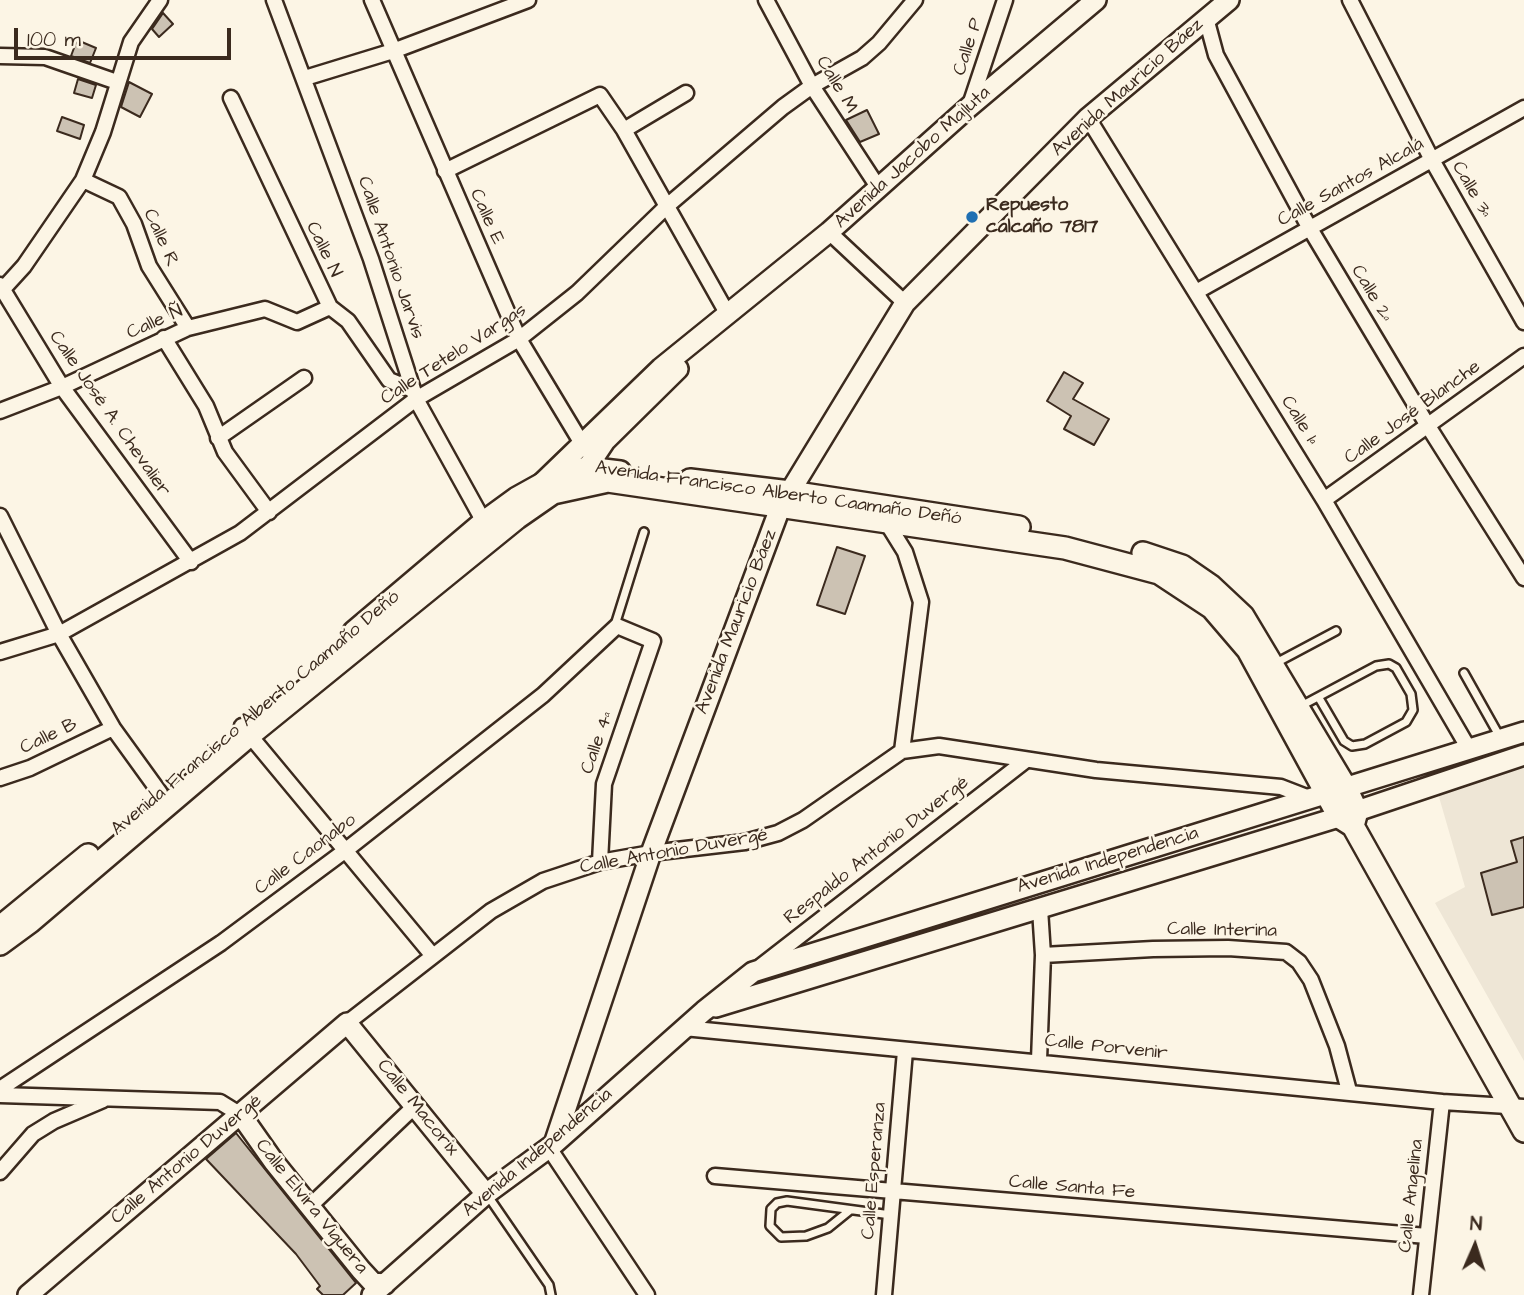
<!DOCTYPE html>
<html>
<head>
<meta charset="utf-8">
<style>
	body { margin:0 }
	#map { position:relative; width:1524px; height:1295px; overflow:hidden; background:#fcf5e5; font-family:"Architects Daughter",sans-serif }
	canvas { display:block }
	.north { position:absolute; left:1440px; top:1211px; width:70px; height:70px; -webkit-text-stroke:5px #fcf5e5; paint-order:stroke; rotate:3deg; font-size:19px; font-weight:700; line-height:28px; text-align:center; color:#3b2a1e }
	.north::after { content:''; display:block; margin:auto; width:24px; height:32px; background:#3b2a1e; clip-path:polygon(50% 0,100% 100%,50% 72%,0 100%) }
	.scale { position:absolute; left:14px; top:28px; width:217px; height:32px; box-sizing:border-box; border:4px solid #3b2a1e; border-top:0; padding-left:9px; font-size:21px; line-height:24px; white-space:nowrap; color:#3b2a1e; -webkit-text-stroke:5px #fcf5e5; paint-order:stroke }
</style>
</head>
<body>
<div id="map">
<canvas width="1524" height="1295"></canvas>
<div class="north">N</div>
<div class="scale">100 m</div>
</div>
<script>
const context = document.querySelector('canvas').getContext('2d');
context.lineJoin = 'round';
function paint(path, color) { context.fillStyle = color; context.fill(path, 'evenodd'); }
const poly = rows => new Path2D(rows.map(r => 'M' + r).join(''));
function stroke(path, color, width, dash) { context.strokeStyle = color; context.lineWidth = width; context.lineCap = dash ? 'butt' : 'round'; context.setLineDash(dash || []); context.stroke(path); }
function drawText(font, color, halo, rows, align = 'center') {
  context.font = font + ' "Architects Daughter",sans-serif'; context.lineWidth = 5; context.setLineDash([]); context.textBaseline = 'middle'; context.strokeStyle = halo; context.fillStyle = color; for (const [text, x, y, turn = 0] of rows) {
    context.save(); context.translate(x, y); context.rotate((+turn || 0) * Math.PI / 180); context.textAlign = isNaN(turn) ? turn : align; if (halo) context.strokeText(text, 0, 0); context.fillText(text, 0, 0); context.restore();
  }
}
paint(poly([
	[1524,763,1524,1061,1435,903,1465,887,1437,790]
]), '#eee6d6');
const building = poly([
	[163,13,173,24,159,37,152,29,163,13],
	[77,40,96,48,90,63,71,56,77,40],
	[78,79,96,85,92,98,74,93,78,79],
	[129,82,152,94,140,117,121,107,129,82],
	[867,110,879,134,860,142,846,120,867,110],
	[62,117,84,125,80,139,57,131,62,117],
	[1064,372,1083,383,1073,399,1109,419,1094,445,1064,429,1071,416,1047,401,1064,372],
	[837,547,865,556,845,614,817,605,837,547],
	[1524,837,1524,907,1492,915,1481,873,1517,862,1511,841,1524,837],
	[236,1133,356,1283,343,1295,323,1295,317,1289,320,1286,296,1254,206,1159,236,1133]
]);
paint(building, '#ccc2b3');
stroke(building, '#3b2a1e', 2);
const lane = poly([
	[615,625,644,532],
	[1274,664,1336,631],
	[1464,673,1501,739],
	[1301,706,1376,666,1389,664,1396,668,1411,694,1413,710,1406,722,1365,744,1352,746,1344,741,1319,698],
	[488,1196,549,1285,551,1295],
	[849,1211,828,1228,806,1236,781,1237,770,1226,771,1209,777,1203,787,1201,891,1215]
]);
const street = poly([
	[274,0,371,259,416,399,484,522],
	[372,0,519,339,581,442],
	[766,0,812,86,878,187],
	[1350,0,1432,160,1524,322],
	[1206,18,1216,55,1309,227,1428,426,1524,578],
	[0,56,45,57,117,82],
	[305,78,393,51,528,0],
	[231,98,330,307,348,321,389,380,413,390],
	[970,105,1005,0],
	[1088,118,1324,500,1469,749],
	[624,130,686,93],
	[445,171,600,95,624,130,727,313],
	[83,180,119,197,134,224,149,266,188,328],
	[829,232,905,303],
	[0,285,62,387,191,562],
	[3,289,24,266,83,180,103,132,131,42,160,0],
	[1196,292,1524,108],
	[164,338,206,406,225,452,269,512],
	[0,411,62,387,188,328,265,309,297,322,330,307],
	[218,438,304,378],
	[1324,500,1524,356],
	[0,516,59,634,113,728,160,793],
	[887,523,905,552,921,602,902,751],
	[0,652,59,634,240,533,416,399,519,339,577,293,667,206,783,107,812,86,862,58,879,43,915,0],
	[242,726,433,956],
	[0,778,30,768,113,728],
	[1043,955,1153,949,1228,948,1286,952,1299,962,1311,980,1337,1046,1349,1091],
	[761,966,1025,761],
	[347,1023,491,911,543,881,600,862,651,853,745,842,778,833,803,820,902,751,939,746,1096,770,1281,787,1312,799],
	[684,1028,1442,1102,1524,1107],
	[1039,1060,1043,955,1040,909],
	[0,1089,221,943,346,850,543,695,617,626,653,641,604,784,600,862],
	[0,1095,220,1102,241,1115],
	[549,1148,647,1295],
	[0,1172,33,1134,54,1121,103,1100],
	[715,1176,1427,1236],
	[310,1206,416,1105],
	[884,1295,905,1051],
	[1421,1295,1442,1102]
]);
const secondary = poly([
	[587,468,605,441,678,369],
	[543,482,661,368,829,232,969,107,1096,0],
	[716,1007,1339,817,1524,755],
	[241,1115,274,1162,361,1270,373,1283,385,1284],
	[554,1144,651,853,780,508,905,303,1088,118,1229,0],
	[28,1295,347,1023,486,1194],
	[372,1295,486,1194,554,1144,704,1011,753,972,1524,732]
]);
const primary = poly([
	[690,480,790,492,1019,527],
	[1143,553,1182,566,1211,586,1243,616,1346,788,1357,811,1353,826],
	[354,632,484,522,517,498,562,473,587,468,620,472],
	[0,927,88,855],
	[0,944,30,922,251,734,517,518,553,493,608,481,1065,548,1159,573,1212,608,1248,650,1339,817,1353,826,1524,1131]
]);
stroke(lane, '#3b2a1e', 12);
stroke(street, '#3b2a1e', 19);
stroke(secondary, '#3b2a1e', 24);
stroke(primary, '#3b2a1e', 26);
stroke(lane, '#fcf5e5', 7);
stroke(street, '#fcf5e5', 14);
stroke(secondary, '#fcf5e5', 19);
stroke(primary, '#fcf5e5', 21);
for (const [x, y, r, color] of [
	[972,217,7,"#1f6fb2"]
]) { const dot = new Path2D(); dot.arc(x, y, r, 0, 2 * Math.PI); context.fillStyle = color; context.fill(dot); stroke(dot, '#fcf5e5', 2.5); }
drawText('19px', '#3b2a1e', '#fcf5e5', [
	["Calle P",969,47,-72],
	["Calle M",836,85,59],
	["Avenida Mauricio Báez",1128,88,-42],
	["Avenida Jacobo Majluta",913,158,-42],
	["Calle Santos Alcalá",1351,183,-29],
	["Calle 3ª",1471,190,60],
	["Calle E",486,217,66],
	["Calle R",160,238,66],
	["Calle N",323,250,64],
	["Calle Antonio Jarvis",390,258,71],
	["Calle 2ª",1371,294,59],
	["Calle Ñ",155,323,-24],
	["Calle Tetelo Vargas",454,355,-33],
	["Calle José Blanche",1413,413,-36],
	["Calle José A. Chevalier",109,414,55],
	["Calle 1ª",1299,421,58],
	["Avenida Francisco Alberto Caamaño Deñó",778,494,8],
	["Avenida Mauricio Báez",737,622,-69],
	["Avenida Francisco Alberto Caamaño Deñó",256,714,-40],
	["Calle B",49,737,-25],
	["Calle 4ª",598,743,-71],
	["Respaldo Antonio Duvergé",877,851,-38],
	["Calle Antonio Duvergé",674,852,-10],
	["Calle Caonabo",306,855,-37],
	["Avenida Independencia",1108,861,-17],
	["Calle Interina",1222,931,1],
	["Calle Porvenir",1106,1048,6],
	["Calle Macorix",417,1108,51],
	["Avenida Independencia",538,1153,-40],
	["Calle Antonio Duvergé",187,1160,-40],
	["Calle Esperanza",875,1171,-85],
	["Calle Santa Fe",1072,1188,5],
	["Calle Angelina",1412,1196,-84],
	["Calle Elvira Viguera",311,1207,51]
]);
drawText('bold 19px', '#3b2a1e', '#fcf5e5', [
	["Repuesto",986,206],
	["calcaño 7817",986,228]
], 'left');
</script>
</body>
</html>
